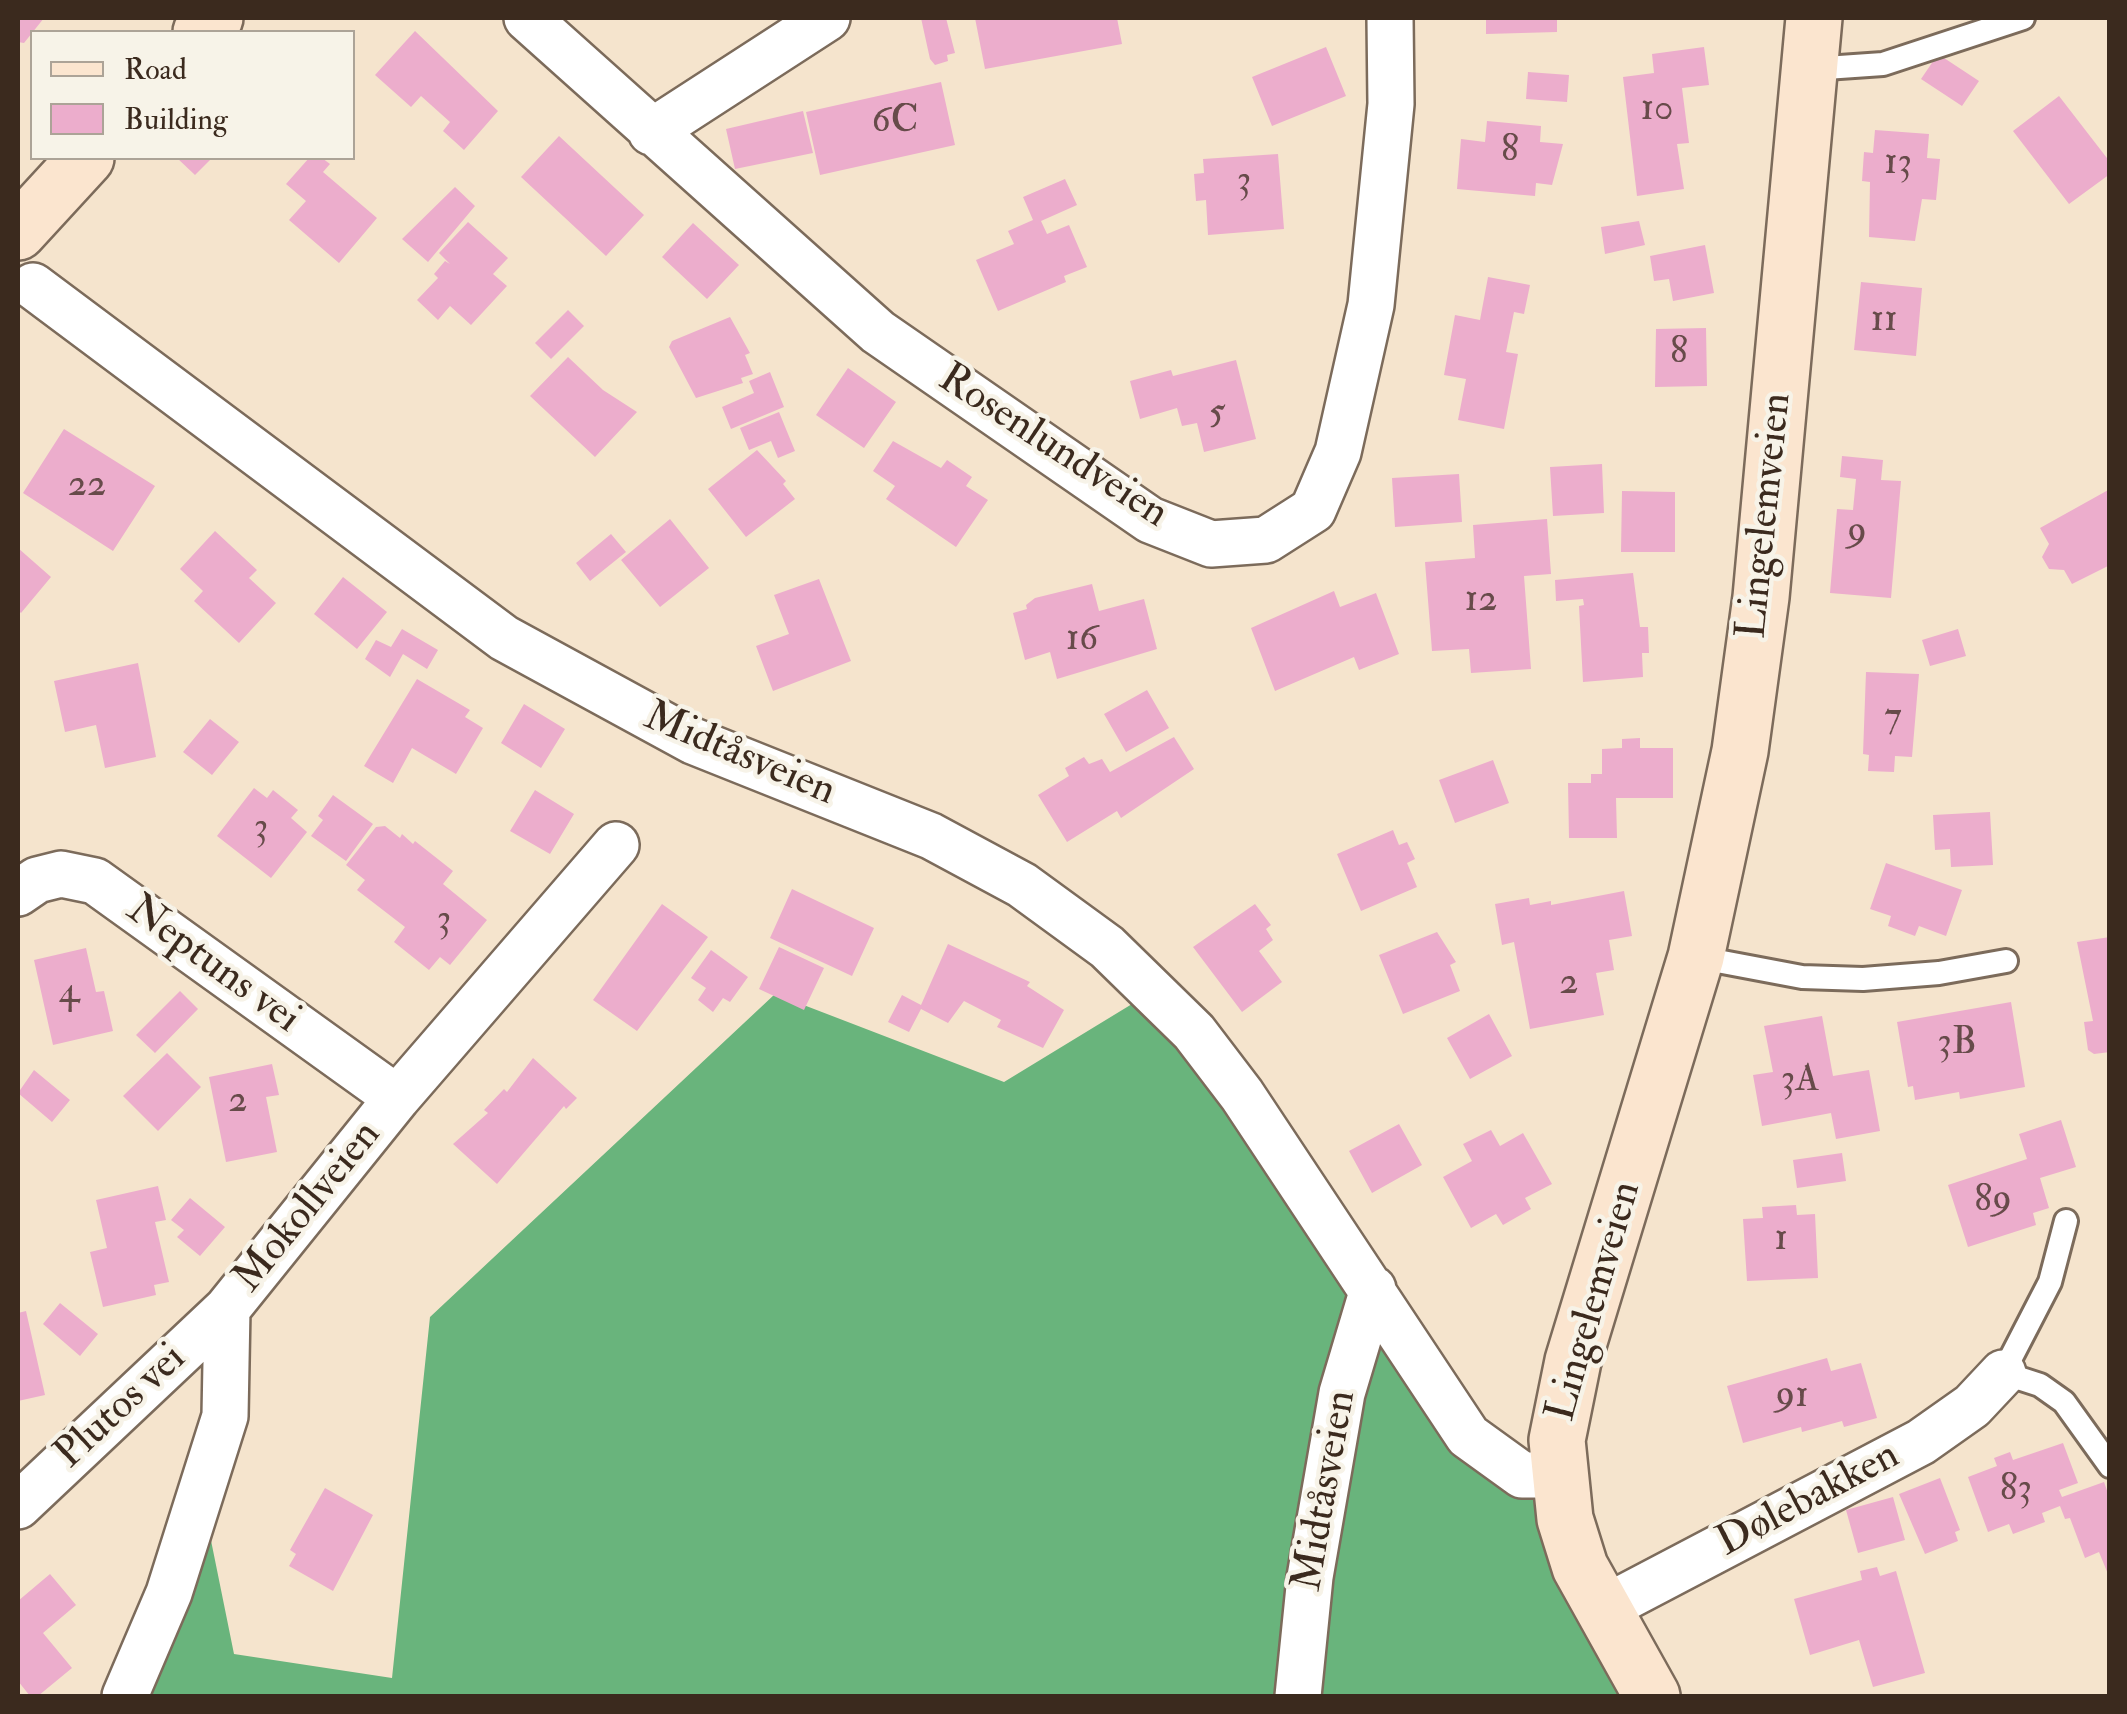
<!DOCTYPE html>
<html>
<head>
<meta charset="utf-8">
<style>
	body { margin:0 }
	#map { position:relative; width:2127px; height:1714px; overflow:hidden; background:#f5e4cd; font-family:"IM FELL Double Pica",serif }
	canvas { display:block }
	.frame { position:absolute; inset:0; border:20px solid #3b2a1e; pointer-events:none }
	.legend { position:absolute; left:30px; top:30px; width:325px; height:130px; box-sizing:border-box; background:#f7f3e8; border:2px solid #aca397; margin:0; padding:12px 18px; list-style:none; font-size:30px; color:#3b2a1e }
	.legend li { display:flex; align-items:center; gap:20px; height:50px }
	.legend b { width:50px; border:2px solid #aca397 }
</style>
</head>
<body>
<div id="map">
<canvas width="2127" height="1714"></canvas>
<div class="frame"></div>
<ul class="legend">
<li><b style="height:12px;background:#fbe5cf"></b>Road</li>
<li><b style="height:28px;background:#ecadcc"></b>Building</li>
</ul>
</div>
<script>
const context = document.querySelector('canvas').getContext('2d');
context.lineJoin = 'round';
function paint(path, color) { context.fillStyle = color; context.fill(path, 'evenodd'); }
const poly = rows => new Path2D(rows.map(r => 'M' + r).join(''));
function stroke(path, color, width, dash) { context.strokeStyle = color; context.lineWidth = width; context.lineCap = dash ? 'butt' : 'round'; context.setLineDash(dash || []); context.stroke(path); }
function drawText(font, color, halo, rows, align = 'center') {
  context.font = font + ' "IM FELL Double Pica",serif'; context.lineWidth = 9; context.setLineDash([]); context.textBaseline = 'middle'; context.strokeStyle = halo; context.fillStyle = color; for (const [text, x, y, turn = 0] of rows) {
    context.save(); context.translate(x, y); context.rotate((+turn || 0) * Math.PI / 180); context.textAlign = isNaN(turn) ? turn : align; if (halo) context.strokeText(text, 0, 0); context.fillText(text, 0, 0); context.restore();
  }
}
paint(poly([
	[1155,990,1468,1435,1558,1475,1652,1696,119,1696,202,1496,234,1654,392,1678,430,1317,775,994,1004,1082]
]), '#69b47c');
paint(poly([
	[18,18,44,18,24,43,18,42],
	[921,18,946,18,955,53,947,55,948,61,935,65,930,59],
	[975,18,1117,18,1122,44,985,69],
	[1486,18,1557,18,1557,32,1486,34],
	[415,31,498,111,464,150,443,131,450,122,421,96,411,107,375,75],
	[1326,47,1346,96,1272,126,1252,77],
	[1704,47,1709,85,1682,88,1689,143,1677,144,1684,189,1637,196,1623,77,1654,73,1652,54],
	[1938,54,1979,81,1962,106,1921,79],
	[1528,72,1569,75,1567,102,1526,99],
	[941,82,955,145,820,175,806,112],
	[2059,96,2110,162,2110,174,2069,204,2013,131],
	[803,111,813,153,735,169,726,129],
	[1487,121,1541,126,1540,142,1563,144,1552,185,1536,183,1535,196,1457,189,1461,139,1485,142],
	[1875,130,1929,134,1927,158,1940,159,1936,200,1922,199,1915,241,1869,237,1870,182,1862,181,1864,152,1873,153],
	[559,136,644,215,606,256,521,177],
	[1278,154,1284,229,1208,235,1206,200,1196,201,1194,174,1204,173,1203,159],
	[177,158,212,158,195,175],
	[309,158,322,158,330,164,323,172,377,218,339,263,289,220,306,201,286,184],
	[1065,179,1077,205,1041,221,1047,234,1069,225,1087,267,1064,276,1066,282,998,311,976,260,1014,244,1008,231,1033,220,1023,197],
	[455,187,475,206,428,262,402,239],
	[1639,221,1645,245,1605,254,1601,227],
	[468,222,508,258,493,274,507,286,471,325,450,306,438,320,417,300,438,278,434,274,445,261,450,264,439,253],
	[693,223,739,265,707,299,662,257],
	[1705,245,1714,293,1673,301,1669,279,1654,281,1650,256],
	[1488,277,1530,285,1524,314,1514,312,1506,352,1518,354,1504,429,1458,420,1466,379,1444,375,1455,315,1480,320],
	[1861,282,1922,288,1916,356,1854,350],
	[568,310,584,326,551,359,535,343],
	[730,317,750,353,745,355,753,374,741,378,743,383,696,398,669,347,672,341],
	[1706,328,1707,386,1655,387,1656,329],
	[568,357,603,390,637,412,595,457,530,396],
	[1236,360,1256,439,1204,452,1197,423,1182,426,1177,408,1140,419,1130,381,1171,370,1173,376],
	[848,368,896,402,864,448,816,415],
	[770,372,784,407,731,429,722,407,754,393,749,381],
	[779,412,795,451,778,458,771,441,749,450,740,428],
	[64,429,155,486,113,551,23,493],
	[893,441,941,468,947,460,972,477,966,486,988,500,956,547,886,499,895,486,873,471],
	[757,450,786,481,783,484,795,499,746,537,708,489],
	[1842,456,1883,460,1881,480,1901,481,1891,598,1830,593,1837,509,1853,510,1856,479,1840,477],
	[1602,464,1604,513,1553,516,1550,467],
	[1459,474,1462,522,1395,527,1392,478],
	[2110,489,2110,565,2072,584,2064,570,2049,569,2042,557,2049,544,2040,528],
	[1622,491,1675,492,1675,552,1621,552],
	[670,519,709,568,660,607,621,560],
	[1547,519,1551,574,1524,576,1531,669,1471,673,1469,649,1432,651,1425,562,1475,558,1473,525],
	[215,531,257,570,249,578,276,603,239,643,194,601,203,591,180,569],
	[611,534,626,552,590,581,576,563],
	[18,548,51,577,21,613,18,610],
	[1633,573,1640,627,1648,627,1649,653,1642,653,1643,677,1583,682,1579,606,1584,605,1583,599,1556,601,1555,580],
	[343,577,387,612,357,649,314,614],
	[819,579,851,661,773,691,756,646,789,634,774,595],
	[1092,584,1099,611,1144,599,1157,649,1057,679,1050,652,1025,660,1013,613,1027,609,1026,605,1035,598],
	[1334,591,1340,607,1376,593,1399,654,1359,670,1354,657,1275,691,1251,628],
	[402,629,438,650,427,669,403,654,390,677,365,659,376,640,391,647],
	[1958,629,1966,656,1930,666,1922,640],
	[138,663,156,757,105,768,96,725,65,732,54,681],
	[1866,672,1919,674,1912,757,1895,756,1894,772,1868,771,1869,755,1863,754],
	[417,679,470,710,465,717,483,728,456,774,412,748,393,783,364,766],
	[1147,690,1169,728,1126,752,1104,714],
	[524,704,565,729,541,768,501,743],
	[210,719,239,742,212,775,183,752],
	[1174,737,1194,769,1121,818,1117,811,1067,842,1038,795,1069,776,1065,768,1084,757,1089,764,1102,759,1110,772],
	[1640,738,1640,748,1673,748,1673,798,1616,798,1617,838,1569,838,1568,783,1591,783,1591,774,1602,774,1602,749,1622,748,1622,739],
	[1493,760,1509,803,1455,823,1439,780],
	[254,788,267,798,273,790,298,810,291,818,307,832,271,878,217,836],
	[535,790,574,814,550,854,510,831],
	[333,795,373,824,346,861,311,836,323,820,318,816],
	[1990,812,1993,865,1951,867,1950,849,1935,850,1933,815],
	[385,826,400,838,402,834,413,844,415,841,453,871,443,884,487,920,450,965,440,957,429,970,394,942,405,927,357,890,365,880,346,865,376,827],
	[1393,830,1399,845,1407,842,1415,859,1407,863,1417,887,1361,911,1337,854],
	[1886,863,1962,890,1946,936,1919,926,1915,936,1888,926,1891,916,1870,909],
	[792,889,874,928,852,976,770,938],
	[1624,891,1632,936,1609,940,1614,970,1596,973,1604,1015,1530,1029,1514,942,1502,945,1495,904,1529,898,1530,905,1551,901,1551,905],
	[662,904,708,937,637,1031,593,1000],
	[1255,904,1271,925,1266,929,1273,940,1259,951,1282,982,1242,1012,1193,947],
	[1437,932,1456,962,1450,965,1460,991,1403,1014,1379,955],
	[2110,937,2110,1052,2094,1054,2088,1050,2084,1022,2093,1021,2077,942],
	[948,944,1030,982,1027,986,1064,1010,1043,1048,997,1027,1001,1020,964,1001,948,1023,921,1009,909,1032,888,1022,902,995,921,1005],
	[779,947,824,968,804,1010,759,989],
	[86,948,96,992,104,991,113,1031,53,1045,34,960],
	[711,950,748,977,730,1002,723,998,713,1012,698,1000,706,988,691,978],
	[180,991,198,1009,155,1053,136,1035],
	[2011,1002,2025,1087,1960,1099,1959,1092,1915,1100,1913,1086,1908,1087,1897,1022],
	[1489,1014,1512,1056,1470,1079,1447,1038],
	[1822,1016,1833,1076,1869,1070,1880,1131,1836,1139,1831,1113,1762,1126,1753,1075,1773,1072,1764,1026],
	[167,1053,201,1087,158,1131,123,1096],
	[533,1058,577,1098,566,1109,564,1106,497,1184,453,1144,488,1113,484,1110,504,1089,507,1092],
	[272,1064,279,1095,266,1097,277,1152,226,1162,209,1077],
	[34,1070,70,1100,52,1122,18,1093],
	[2061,1120,2076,1167,2040,1178,2049,1208,2033,1213,2036,1225,1968,1247,1948,1185,2027,1159,2019,1134],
	[1399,1124,1422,1165,1372,1193,1349,1151],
	[1491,1130,1500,1146,1523,1133,1552,1184,1525,1198,1531,1209,1503,1225,1496,1214,1471,1228,1443,1177,1472,1161,1463,1144],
	[1842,1153,1846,1181,1797,1188,1793,1160],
	[158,1186,166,1220,155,1222,169,1282,154,1285,156,1295,103,1307,90,1252,107,1248,96,1200],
	[190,1198,225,1227,200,1256,177,1237,184,1230,171,1220],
	[1796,1205,1797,1215,1815,1214,1818,1278,1747,1281,1743,1219,1763,1218,1762,1207],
	[60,1303,98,1334,80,1356,43,1324],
	[26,1311,45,1395,18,1401,18,1313],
	[1827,1358,1831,1371,1861,1363,1877,1418,1844,1427,1842,1421,1802,1432,1801,1427,1743,1443,1727,1386],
	[2063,1443,2078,1483,2059,1490,2062,1497,2104,1482,2110,1499,2110,1579,2099,1552,2085,1558,2070,1518,2065,1519,2060,1506,2042,1513,2045,1522,2013,1534,2009,1524,1988,1532,1968,1477,1997,1466,1994,1458,2010,1452,2013,1460],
	[1940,1478,1960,1530,1955,1532,1958,1541,1925,1554,1899,1494],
	[325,1488,373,1515,333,1591,289,1566,296,1554,290,1550],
	[1893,1497,1905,1540,1858,1553,1846,1510],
	[1877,1567,1880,1576,1896,1571,1925,1673,1873,1687,1859,1640,1810,1655,1794,1599,1862,1580,1860,1571],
	[50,1574,76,1605,43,1633,72,1668,38,1696,30,1696,18,1681,18,1601]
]), '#ecadcc');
const lane = poly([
	[1811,69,1883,64,2023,18],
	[1696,957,1802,977,1863,979,1939,973,2006,961],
	[2066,1221,2050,1282,2003,1373,2040,1385,2064,1402,2110,1466]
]);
const street = poly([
	[527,18,878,332,1150,520,1211,544,1266,540,1313,510,1338,452,1371,305,1391,104,1390,18],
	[651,132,827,18],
	[33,286,504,638,693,741,931,836,1022,885,1107,947,1194,1032,1242,1095,1468,1436,1522,1475,1558,1475],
	[18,893,37,880,61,874,95,881,397,1098],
	[18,1506,227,1309,397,1098,616,845],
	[1601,1610,1921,1442,1972,1406,2003,1373],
	[125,1696,169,1593,225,1416,227,1309],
	[1298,1696,1310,1577,1342,1393,1373,1289]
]);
const secondary = poly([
	[201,32,215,18],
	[18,232,86,158],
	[1652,1696,1580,1567,1565,1519,1557,1440,1573,1361,1696,957,1740,751,1761,597,1814,18]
]);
stroke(lane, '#7c6b5b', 28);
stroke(street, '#7c6b5b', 50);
stroke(secondary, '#7c6b5b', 60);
stroke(lane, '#fff', 22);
stroke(street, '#fff', 45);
stroke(secondary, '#fbe5cf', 55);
drawText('38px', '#674b4a', null, [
	["10",1657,111],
	["6C",895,123],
	["8",1510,152],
	["13",1898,165],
	["3",1244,183],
	["11",1884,322],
	["8",1679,354],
	["5",1217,415],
	["22",87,487],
	["9",1857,534],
	["12",1481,602],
	["16",1082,641],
	["7",1893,719],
	["3",261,830],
	["3",444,922],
	["2",1569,985],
	["4",69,994],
	["3B",1957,1045],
	["3A",1800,1082],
	["2",238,1103],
	["89",1993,1202],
	["1",1781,1241],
	["91",1792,1398],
	["83",2016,1491]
]);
drawText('42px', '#3b2a1e', '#f7f3e8', [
	["Rosenlundveien",1052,448,33],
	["Lingelemveien",1767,516,-84],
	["Midtåsveien",739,756,23],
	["Neptuns vei",212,966,36],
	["Mokollveien",309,1208,-51],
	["Lingelemveien",1596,1302,-74],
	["Plutos vei",122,1408,-43],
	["Midtåsveien",1327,1491,-80],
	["Dølebakken",1809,1501,-28]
]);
</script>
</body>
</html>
